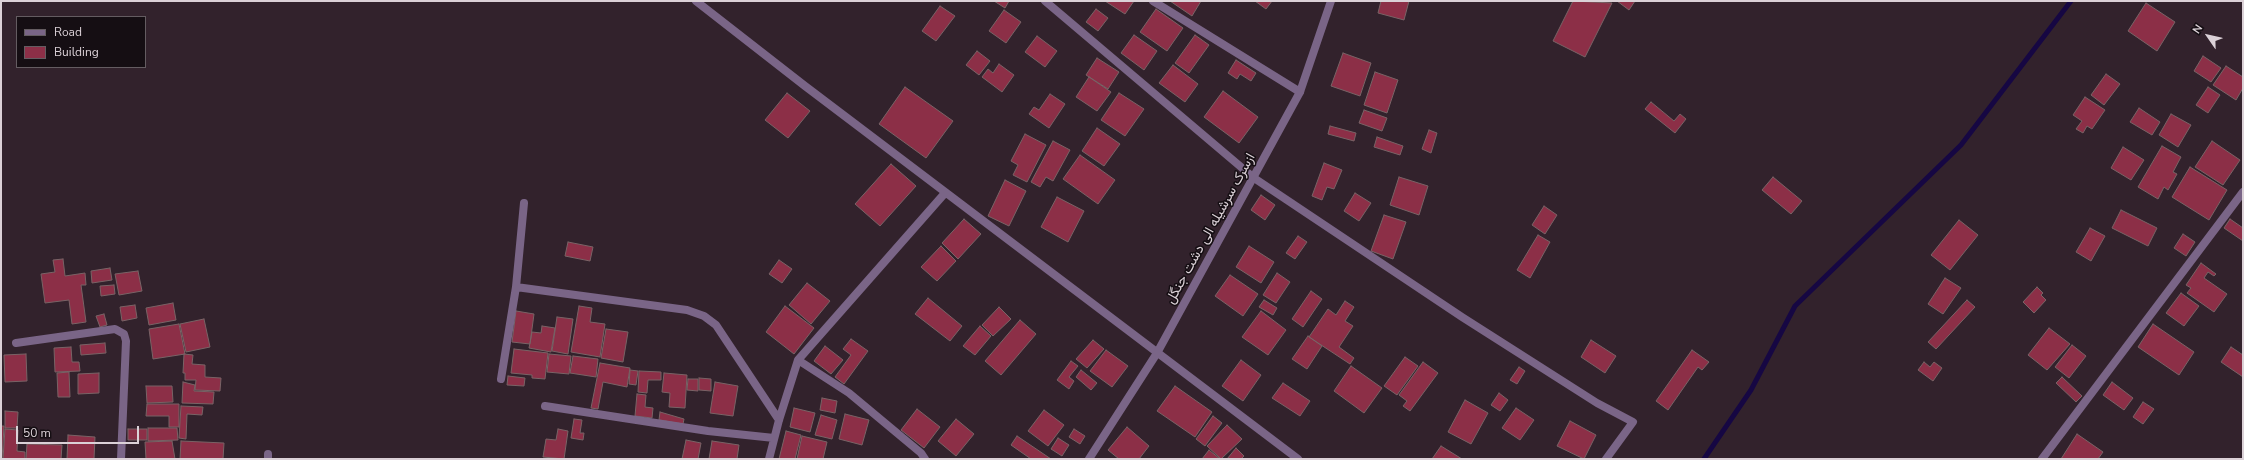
<!DOCTYPE html>
<html>
<head>
<meta charset="utf-8">
<style>
	body { margin:0 }
	#map { position:relative; width:2244px; height:460px; overflow:hidden; background:#32222c; font-family:"Nunito Sans",sans-serif }
	canvas { display:block }
	.frame { position:absolute; inset:0; border:2px solid #dbd1d7; pointer-events:none }
	.legend { position:absolute; left:16px; top:16px; width:130px; height:52px; box-sizing:border-box; background:#150e13; border:1px solid #645c61; margin:0; padding:5px 7px; list-style:none; font-size:12px; color:#dbd1d7 }
	.legend li { display:flex; align-items:center; gap:8px; height:20px }
	.legend b { width:20px; border:1px solid #645c61 }
	.north { position:absolute; left:2188px; top:16px; width:40px; height:40px; -webkit-text-stroke:3px #150e13; paint-order:stroke; rotate:304deg; font-size:11px; font-weight:700; line-height:16px; text-align:center; color:#dbd1d7 }
	.north::after { content:''; display:block; margin:auto; width:14px; height:18px; background:#dbd1d7; clip-path:polygon(50% 0,100% 100%,50% 72%,0 100%) }
	.scale { position:absolute; left:16px; top:426px; width:123px; height:18px; box-sizing:border-box; border:2px solid #dbd1d7; border-top:0; padding-left:5px; font-size:12px; line-height:14px; white-space:nowrap; color:#dbd1d7; -webkit-text-stroke:3px #150e13; paint-order:stroke }
</style>
</head>
<body>
<div id="map">
<canvas width="2244" height="460"></canvas>
<div class="frame"></div>
<ul class="legend">
<li><b style="height:5px;background:#7a6587"></b>Road</li>
<li><b style="height:11px;background:#8c2f47"></b>Building</li>
</ul>
<div class="north">N</div>
<div class="scale">50 m</div>
</div>
<script>
const context = document.querySelector('canvas').getContext('2d');
context.lineJoin = 'round';
const poly = rows => new Path2D(rows.map(r => 'M' + r).join(''));
function stroke(path, color, width, dash) { context.strokeStyle = color; context.lineWidth = width; context.lineCap = dash ? 'butt' : 'round'; context.setLineDash(dash || []); context.stroke(path); }
function paint(path, color) { context.fillStyle = color; context.fill(path, 'evenodd'); }
function drawText(font, color, halo, rows, align = 'center') {
  context.font = font + ' "Nunito Sans",Vazirmatn,sans-serif'; context.lineWidth = 3; context.setLineDash([]); context.textBaseline = 'middle'; context.strokeStyle = halo; context.fillStyle = color; for (const [text, x, y, turn = 0] of rows) {
    context.save(); context.translate(x, y); context.rotate((+turn || 0) * Math.PI / 180); context.textAlign = isNaN(turn) ? turn : align; if (halo) context.strokeText(text, 0, 0); context.fillText(text, 0, 0); context.restore();
  }
}
stroke(poly([
	[1704,459,1751,390,1795,306,1961,145,2071,1]
]), '#160743', 5);
const building = poly([
	[994,1,1009,1,1005,8,994,1],
	[1105,1,1134,1,1125,14,1105,1],
	[1170,1,1201,1,1192,16,1170,1],
	[1255,1,1272,1,1266,9,1255,1],
	[1381,1,1409,1,1404,20,1378,13,1381,1],
	[1573,1,1612,3,1585,57,1553,41,1573,1],
	[1617,1,1635,1,1629,10,1617,1],
	[2146,3,2175,22,2157,51,2128,31,2146,3],
	[940,6,955,16,936,41,922,31,940,6],
	[1096,9,1108,18,1098,31,1086,22,1096,9],
	[1156,9,1183,28,1167,51,1140,32,1156,9],
	[1004,10,1021,22,1006,43,989,31,1004,10],
	[1134,35,1157,51,1144,70,1121,53,1134,35],
	[1195,35,1209,45,1189,73,1175,63,1195,35],
	[1037,36,1057,51,1045,67,1025,52,1037,36],
	[977,51,990,61,979,75,966,65,977,51],
	[1343,53,1371,63,1360,96,1331,86,1343,53],
	[2203,56,2221,68,2211,82,2194,71,2203,56],
	[1097,58,1119,72,1108,89,1086,75,1097,58],
	[1236,60,1256,73,1251,81,1240,74,1237,79,1228,73,1236,60],
	[999,64,1014,75,1002,92,982,77,988,69,993,73,999,64],
	[1173,65,1198,84,1185,102,1159,83,1173,65],
	[2226,66,2243,77,2243,88,2236,100,2213,85,2226,66],
	[1375,72,1398,80,1387,113,1364,105,1375,72],
	[2106,74,2120,84,2104,105,2091,95,2106,74],
	[1089,77,1111,92,1097,111,1076,97,1089,77],
	[905,87,953,121,926,158,879,124,905,87],
	[2208,87,2220,95,2208,113,2196,105,2208,87],
	[1223,91,1258,117,1239,143,1204,117,1223,91],
	[787,93,810,111,788,138,765,120,787,93],
	[1119,93,1144,109,1125,136,1101,120,1119,93],
	[1050,94,1065,104,1049,128,1029,114,1034,107,1039,110,1050,94],
	[2085,97,2105,110,2092,129,2087,126,2083,133,2076,129,2082,121,2073,115,2085,97],
	[1651,102,1674,121,1680,114,1686,119,1675,133,1645,109,1651,102],
	[2139,108,2160,122,2152,135,2130,122,2139,108],
	[1364,110,1387,118,1382,131,1359,123,1364,110],
	[2171,114,2191,125,2178,147,2159,135,2171,114],
	[1330,126,1356,133,1354,141,1328,134,1330,126],
	[1097,128,1120,144,1104,166,1082,151,1097,128],
	[1429,130,1437,133,1431,153,1422,149,1429,130],
	[1025,134,1046,145,1027,182,1013,175,1018,165,1011,161,1025,134],
	[1377,137,1403,146,1400,155,1374,147,1377,137],
	[1053,141,1070,150,1053,181,1046,177,1040,187,1031,182,1053,141],
	[2212,141,2240,160,2223,185,2195,167,2212,141],
	[2162,146,2181,157,2173,172,2177,174,2168,190,2164,187,2158,199,2138,187,2162,146],
	[2123,147,2144,160,2131,180,2111,168,2123,147],
	[1080,155,1115,180,1098,204,1063,179,1080,155],
	[1324,163,1342,170,1334,189,1327,187,1322,200,1312,196,1324,163],
	[891,164,916,186,880,226,855,204,891,164],
	[2190,167,2227,190,2209,220,2172,197,2190,167],
	[1399,177,1428,186,1419,215,1390,205,1399,177],
	[1773,177,1802,201,1791,214,1762,190,1773,177],
	[1005,180,1026,191,1009,226,988,216,1005,180],
	[1355,193,1371,203,1359,221,1344,211,1355,193],
	[1261,195,1275,205,1265,220,1251,210,1261,195],
	[1057,197,1084,211,1068,242,1041,227,1057,197],
	[1544,206,1557,215,1545,234,1532,225,1544,206],
	[2121,210,2157,228,2148,246,2112,228,2121,210],
	[1384,215,1406,222,1393,259,1371,251,1384,215],
	[964,219,981,234,958,259,942,243,964,219],
	[2230,219,2243,228,2243,241,2224,228,2230,219],
	[1959,220,1978,235,1950,270,1931,255,1959,220],
	[2090,228,2105,236,2091,261,2076,252,2090,228],
	[2183,234,2195,242,2186,256,2174,248,2183,234],
	[1538,235,1550,242,1530,278,1517,270,1538,235],
	[1298,236,1307,242,1295,259,1286,253,1298,236],
	[568,242,593,247,590,261,565,256,568,242],
	[941,246,956,261,937,281,921,267,941,246],
	[1249,246,1274,262,1261,283,1236,267,1249,246],
	[63,259,65,276,85,273,86,285,81,285,86,322,72,324,69,300,45,303,41,274,55,272,53,260,63,259],
	[779,260,792,269,782,283,769,274,779,260],
	[2201,263,2216,274,2214,276,2208,272,2204,278,2227,294,2214,312,2187,293,2191,288,2186,285,2201,263],
	[110,268,112,280,92,283,91,271,110,268],
	[138,271,142,291,119,295,115,274,138,271],
	[1277,273,1290,282,1276,303,1263,295,1277,273],
	[1230,275,1258,294,1243,316,1215,296,1230,275],
	[1945,278,1961,288,1943,314,1928,304,1945,278],
	[807,283,830,301,811,324,789,305,807,283],
	[114,285,115,294,101,296,100,286,114,285],
	[2037,287,2043,293,2041,295,2046,300,2034,313,2023,302,2037,287],
	[1311,291,1322,299,1303,327,1292,319,1311,291],
	[2181,293,2199,306,2184,326,2166,313,2181,293],
	[928,298,962,326,950,341,915,314,928,298],
	[1264,300,1277,308,1273,315,1259,307,1264,300],
	[1967,300,1975,307,1936,349,1928,342,1967,300],
	[1345,301,1354,307,1345,321,1353,326,1339,347,1354,358,1350,364,1309,337,1328,309,1336,315,1345,301],
	[173,303,176,320,149,325,146,308,173,303],
	[135,305,137,318,122,321,120,307,135,305],
	[579,306,592,308,590,322,605,324,600,357,571,352,579,306],
	[785,306,814,328,794,354,766,332,785,306],
	[999,307,1011,319,993,336,982,325,999,307],
	[516,311,534,314,530,344,512,342,516,311],
	[1261,311,1286,330,1268,355,1242,337,1261,311],
	[104,314,107,325,100,327,96,316,104,314],
	[557,317,573,319,568,354,552,351,557,317],
	[204,319,210,347,186,352,180,324,204,319],
	[1020,320,1036,334,1001,375,985,361,1020,320],
	[179,324,185,354,153,359,149,329,179,324],
	[2153,324,2194,352,2179,375,2138,347,2153,324],
	[542,326,555,328,551,352,529,348,532,332,541,333,542,326],
	[980,326,991,336,975,355,963,346,980,326],
	[2049,328,2070,344,2047,370,2028,355,2049,328],
	[606,329,628,332,623,362,601,358,606,329],
	[1308,336,1322,346,1307,369,1292,359,1308,336],
	[851,339,868,351,844,384,835,377,851,355,843,349,851,339],
	[1093,340,1104,349,1087,368,1076,359,1093,340],
	[1591,340,1616,356,1605,373,1581,357,1591,340],
	[105,343,106,353,81,355,80,345,105,343],
	[2072,345,2086,356,2069,378,2055,367,2072,345],
	[825,346,843,360,831,374,814,361,825,346],
	[71,347,72,362,79,362,80,371,55,372,54,348,71,347],
	[2231,347,2243,355,2243,377,2221,362,2231,347],
	[514,349,548,353,545,379,532,378,532,375,511,373,514,349],
	[1106,350,1128,366,1112,387,1090,371,1106,350],
	[1692,350,1709,362,1702,370,1698,367,1668,410,1656,401,1692,350],
	[26,354,27,381,5,382,4,355,26,354],
	[184,354,193,355,192,364,205,365,205,377,221,378,220,391,195,390,196,380,185,380,185,373,183,373,184,354],
	[549,354,571,356,569,374,547,372,549,354],
	[573,356,598,359,596,377,570,373,573,356],
	[1405,357,1418,366,1397,395,1384,386,1405,357],
	[1241,360,1261,375,1243,401,1222,386,1241,360],
	[1071,361,1078,366,1069,377,1074,381,1069,389,1057,380,1071,361],
	[1423,362,1438,373,1410,411,1403,406,1407,401,1399,395,1423,362],
	[1924,362,1930,367,1934,362,1942,368,1933,381,1918,370,1924,362],
	[600,363,630,368,627,387,603,382,598,409,591,408,600,363],
	[1351,366,1382,388,1364,413,1334,391,1351,366],
	[1519,367,1525,371,1517,384,1510,380,1519,367],
	[630,370,638,371,636,385,629,384,630,370],
	[1081,370,1097,383,1091,390,1076,377,1081,370],
	[639,371,661,372,661,380,648,380,647,393,638,392,639,371],
	[69,372,70,397,58,397,57,373,69,372],
	[99,373,99,393,78,394,78,374,99,373],
	[664,373,687,375,685,408,669,407,670,393,662,392,664,373],
	[508,376,525,378,524,386,507,385,508,376],
	[2062,377,2082,396,2076,402,2056,383,2062,377],
	[699,378,711,379,711,391,699,390,699,378],
	[688,379,698,379,698,391,687,390,688,379],
	[183,382,195,385,194,391,214,392,213,404,182,403,183,382],
	[715,382,738,386,733,416,710,413,715,382],
	[2112,382,2133,398,2124,410,2103,395,2112,382],
	[1283,383,1310,401,1300,416,1272,398,1283,383],
	[146,386,172,386,173,402,147,403,146,386],
	[1175,386,1212,412,1195,437,1157,411,1175,386],
	[1499,393,1508,400,1500,411,1491,405,1499,393],
	[637,394,646,395,645,407,653,408,652,418,635,416,637,394],
	[822,398,837,401,835,413,820,410,822,398],
	[1465,400,1488,413,1471,444,1448,432,1465,400],
	[2143,402,2154,409,2143,424,2133,417,2143,402],
	[147,404,179,404,179,427,169,427,169,416,146,416,147,404],
	[181,406,203,407,202,415,187,414,186,439,179,438,181,406],
	[794,408,815,413,810,432,790,427,794,408],
	[1516,408,1534,420,1520,440,1502,428,1516,408],
	[917,409,940,427,924,448,901,430,917,409],
	[1044,410,1064,425,1048,446,1028,431,1044,410],
	[5,411,18,412,17,428,5,428,5,411],
	[660,412,684,419,683,424,659,420,660,412],
	[845,414,869,420,862,445,839,439,845,414],
	[821,415,837,420,832,439,815,435,821,415],
	[1213,416,1222,423,1205,446,1196,439,1213,416],
	[574,419,582,420,580,433,584,433,583,440,571,438,574,419],
	[956,419,974,434,956,456,938,441,956,419],
	[1570,421,1596,435,1584,459,1557,446,1570,421],
	[1227,425,1242,439,1221,459,1207,446,1227,425],
	[1,426,4,426,2,459,1,459,1,426],
	[1127,427,1149,446,1139,459,1119,459,1108,450,1127,427],
	[148,428,177,428,178,440,148,441,148,428],
	[5,429,18,430,17,451,25,452,25,459,3,459,5,429],
	[128,429,147,429,147,440,128,440,128,429],
	[558,429,568,431,564,459,543,457,546,439,556,440,558,429],
	[1074,429,1085,436,1080,444,1069,437,1074,429],
	[786,431,801,435,795,459,779,459,786,431],
	[2077,434,2103,452,2098,459,2061,459,2077,434],
	[68,435,95,437,94,459,67,459,68,435],
	[802,436,827,442,823,459,797,459,802,436],
	[1017,436,1051,459,1031,459,1011,445,1017,436],
	[1058,438,1069,445,1062,456,1051,449,1058,438],
	[686,440,701,443,698,459,682,459,686,440],
	[172,441,175,459,146,459,145,442,172,441],
	[181,441,224,443,223,459,180,459,181,441],
	[712,441,739,445,737,459,709,459,712,441],
	[27,444,62,445,61,459,26,459,27,444],
	[1441,446,1462,459,1432,459,1441,446],
	[1236,448,1244,456,1241,459,1227,459,1236,448],
	[1209,450,1220,459,1202,459,1209,450]
]);
paint(building, '#8c2f47');
stroke(building, '#796366', 1);
stroke(poly([
	[696,1,805,86,1298,459],
	[1045,1,1254,178,1462,317,1597,403,1633,422,1606,459],
	[1153,1,1300,92],
	[516,287,687,310,704,316,716,325,779,420],
	[16,343,115,329,124,334,126,341,121,459],
	[798,360,849,393,921,453,925,459],
	[501,379,516,287,524,203],
	[545,406,708,431,774,438],
	[268,459,268,454],
	[769,459,779,420,798,360,945,193],
	[2042,459,2243,192]
]), '#7a6587', 8);
stroke(poly([
	[1089,459,1157,353,1300,92,1331,1]
]), '#7a6587', 8);
drawText('14px', '#dbd1d7', '#150e13', [
	["ازسرک سرشیله الی دشت جنگل",1211,229,-61]
]);
</script>
</body>
</html>
